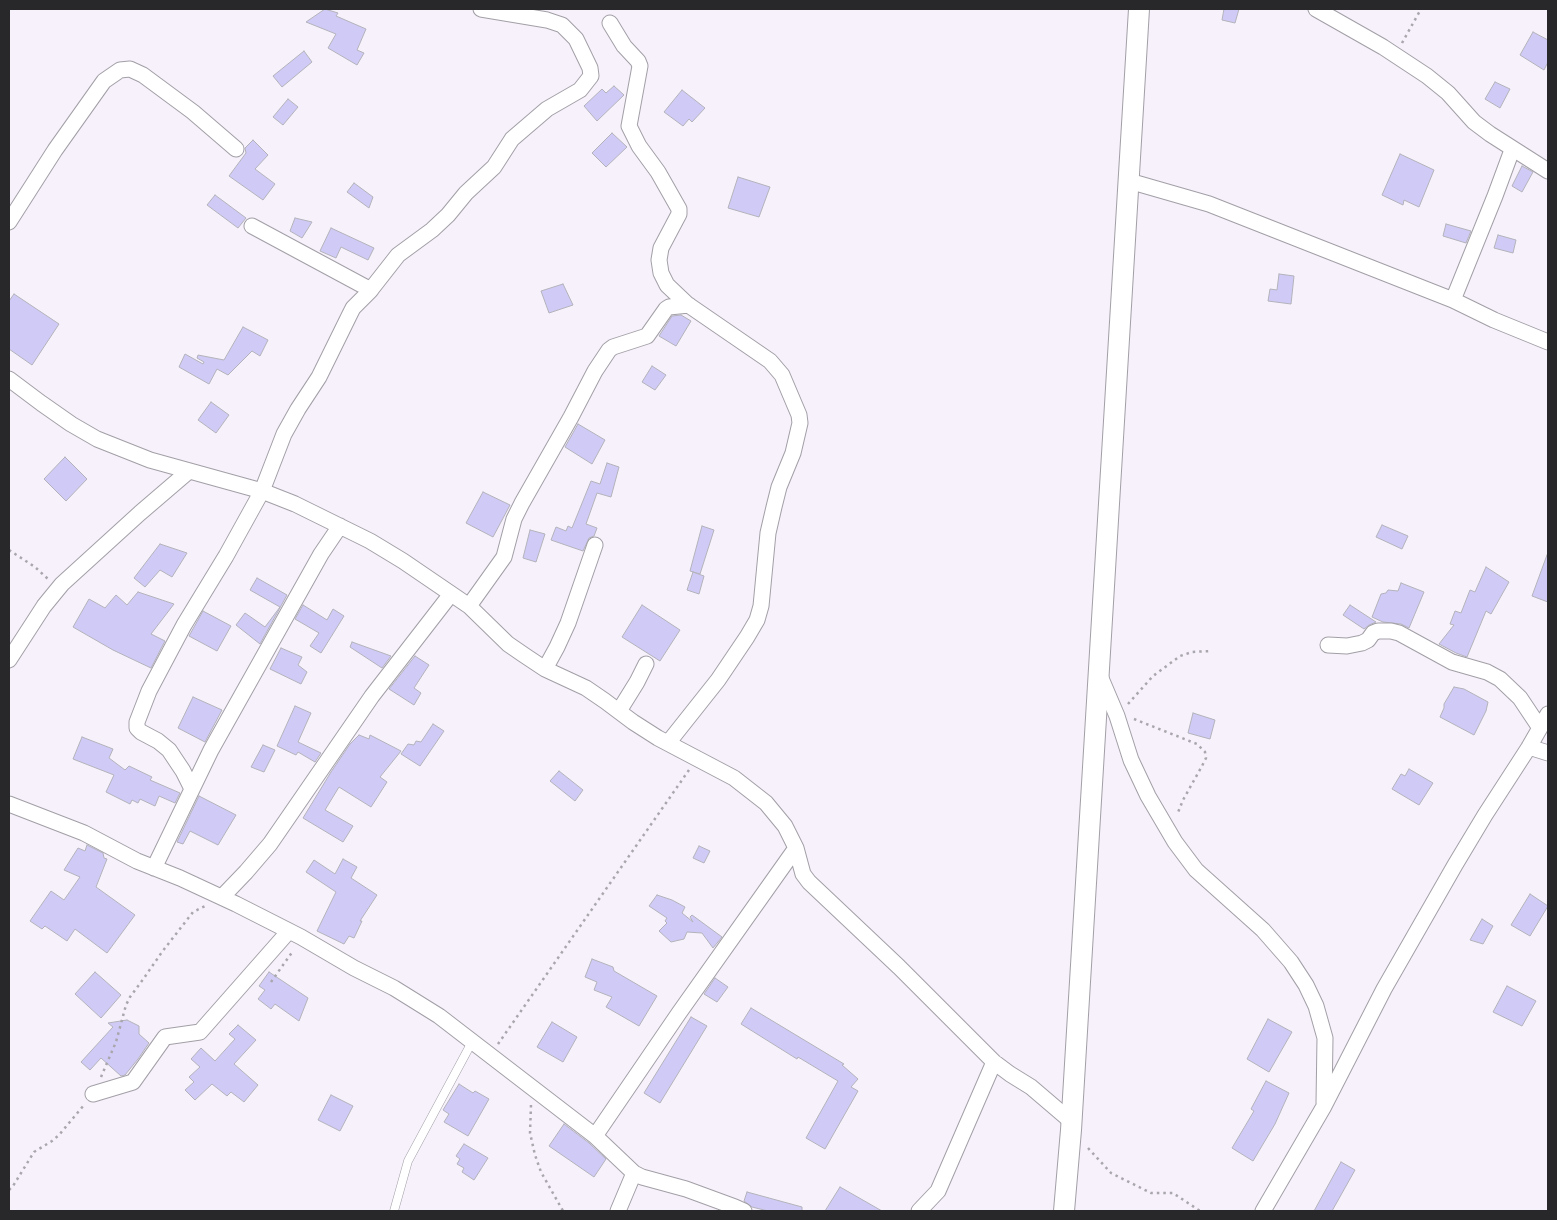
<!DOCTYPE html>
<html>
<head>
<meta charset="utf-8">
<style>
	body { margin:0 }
	#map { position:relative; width:1557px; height:1220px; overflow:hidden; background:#f6f1fa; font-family:Barlow,sans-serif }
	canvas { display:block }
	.frame { position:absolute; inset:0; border:10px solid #28272a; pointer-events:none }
</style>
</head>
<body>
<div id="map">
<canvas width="1557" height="1220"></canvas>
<div class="frame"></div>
</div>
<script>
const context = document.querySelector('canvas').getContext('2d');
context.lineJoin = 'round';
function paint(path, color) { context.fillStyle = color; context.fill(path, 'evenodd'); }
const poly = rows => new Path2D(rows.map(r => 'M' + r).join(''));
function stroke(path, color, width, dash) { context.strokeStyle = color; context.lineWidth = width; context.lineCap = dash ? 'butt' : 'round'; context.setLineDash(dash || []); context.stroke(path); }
const building = poly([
	[325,9,338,13,336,16,366,29,357,50,364,53,357,65,328,48,336,34,306,22,325,9],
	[1224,9,1239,9,1235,23,1222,20,1224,9],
	[1533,32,1548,40,1548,62,1544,70,1520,55,1533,32],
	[304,51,312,62,282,87,273,76,304,51],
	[1495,82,1510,89,1500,108,1485,99,1495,82],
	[614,86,624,95,597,121,584,106,602,89,606,93,614,86],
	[682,90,705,108,692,122,689,119,683,126,664,112,682,90],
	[288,99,298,107,283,125,273,117,288,99],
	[612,133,627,147,606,167,592,153,612,133],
	[253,140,268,155,255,169,275,184,263,200,229,176,246,153,245,148,253,140],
	[1400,154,1434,170,1419,207,1404,200,1403,205,1382,195,1400,154],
	[1522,166,1533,172,1522,192,1512,186,1522,166],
	[738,177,770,187,759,217,728,208,738,177],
	[354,183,373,197,369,208,347,192,354,183],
	[215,195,246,218,238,228,207,205,215,195],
	[295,218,312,222,302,238,290,231,295,218],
	[1446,224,1471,231,1466,243,1443,236,1446,224],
	[331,228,374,248,368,260,341,247,336,258,320,251,331,228],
	[1498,235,1516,240,1513,253,1494,248,1498,235],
	[1279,274,1294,276,1291,304,1268,301,1270,289,1277,290,1279,274],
	[563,284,573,305,549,313,541,291,563,284],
	[14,294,59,324,32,365,9,349,9,301,14,294],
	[681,315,691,321,676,346,659,336,672,316,681,315],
	[243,327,268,340,260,356,252,351,228,375,217,369,209,384,179,367,185,354,203,364,204,362,197,358,198,355,224,360,243,327],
	[652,366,666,375,655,390,642,382,652,366],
	[211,402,229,415,216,433,198,420,211,402],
	[578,424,605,440,592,464,565,447,578,424],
	[65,457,87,479,66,501,44,479,65,457],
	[607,463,619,467,611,497,597,493,586,524,597,528,594,536,589,538,583,551,551,540,556,527,566,531,568,526,572,528,591,481,600,484,607,463],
	[483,492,510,505,493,537,466,523,483,492],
	[1382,525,1408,536,1402,549,1376,537,1382,525],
	[702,526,714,530,700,574,690,571,702,526],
	[530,530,545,534,536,562,523,558,530,530],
	[160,544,187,553,172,577,160,570,145,587,134,578,160,544],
	[1547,555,1548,555,1548,602,1532,596,1547,555],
	[1486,567,1509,582,1491,614,1486,611,1467,657,1456,653,1439,644,1454,625,1450,624,1455,611,1461,613,1470,590,1475,592,1486,567],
	[693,572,704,576,699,594,687,590,693,572],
	[257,578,287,595,260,644,236,625,245,613,265,627,280,607,250,590,257,578],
	[1401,583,1424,592,1409,628,1401,624,1383,622,1372,617,1381,594,1386,593,1388,590,1398,591,1401,583],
	[138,592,174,604,151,634,165,641,151,668,113,650,73,627,89,599,105,608,116,595,127,605,138,592],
	[303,605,327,620,333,609,344,616,321,653,310,646,319,633,295,619,303,605],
	[642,605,680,630,660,661,622,637,642,605],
	[1350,605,1376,622,1369,625,1364,629,1343,615,1350,605],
	[203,611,231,626,217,651,189,636,203,611],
	[352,642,391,656,382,668,350,647,352,642],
	[281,648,302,657,298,665,307,672,301,684,270,669,281,648],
	[415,656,429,665,414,688,421,693,414,705,389,689,415,656],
	[1454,687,1464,689,1488,702,1486,711,1474,735,1440,717,1444,708,1444,704,1454,687],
	[193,697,222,710,205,742,178,728,193,697],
	[295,706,311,713,298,742,321,753,315,762,298,752,296,755,277,746,295,706],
	[1193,713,1215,720,1210,739,1188,733,1193,713],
	[433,724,444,731,420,766,401,754,408,744,414,745,416,741,421,742,433,724],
	[359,735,369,739,370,735,401,751,380,777,387,782,371,807,339,787,325,810,353,826,343,842,303,818,331,772,350,744,359,735],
	[82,737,113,749,109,758,125,770,129,766,152,777,150,780,180,793,175,803,159,796,155,806,140,799,138,803,132,800,130,804,106,792,114,775,73,759,82,737],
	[263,745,275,750,264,772,251,767,263,745],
	[1409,769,1433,783,1419,805,1392,789,1401,774,1405,776,1409,769],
	[559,771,583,790,575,801,550,781,559,771],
	[199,796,236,815,218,845,190,831,183,844,177,842,199,796],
	[87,845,103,853,104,858,107,859,96,887,135,915,107,953,75,929,67,941,45,926,42,929,30,921,51,891,64,900,80,877,64,870,78,848,85,851,87,845],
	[699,846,710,851,704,863,693,858,699,846],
	[343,859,357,867,351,878,377,895,360,921,362,921,354,938,349,936,344,944,317,931,336,892,306,872,314,860,335,874,343,859],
	[1530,894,1548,906,1530,936,1511,925,1530,894],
	[657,895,672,900,685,907,682,913,693,922,690,917,692,915,722,937,713,948,702,933,687,932,684,939,671,942,659,931,667,923,665,921,667,918,649,906,657,895],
	[1482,919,1493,926,1483,944,1470,940,1482,919],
	[592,959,613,967,614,971,657,996,639,1026,606,1007,612,997,594,990,597,982,585,977,592,959],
	[95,972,121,995,101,1018,75,994,95,972],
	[269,972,308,998,299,1021,275,1004,271,1009,258,999,265,990,259,986,269,972],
	[715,978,728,987,717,1002,704,994,715,978],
	[1507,986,1536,1001,1522,1026,1493,1012,1507,986],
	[751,1008,844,1064,842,1065,858,1079,851,1087,858,1091,825,1149,806,1138,838,1081,798,1057,797,1059,741,1024,751,1008],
	[691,1017,707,1026,660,1103,644,1093,691,1017],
	[1268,1019,1292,1032,1269,1072,1247,1059,1268,1019],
	[127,1020,139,1026,139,1034,149,1043,138,1059,125,1075,121,1076,101,1058,90,1070,81,1062,113,1027,108,1023,127,1020],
	[552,1022,577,1037,563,1062,537,1047,552,1022],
	[238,1025,256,1040,234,1064,258,1085,244,1102,231,1092,227,1096,212,1084,195,1100,185,1090,194,1082,189,1077,200,1067,191,1059,201,1048,215,1061,235,1039,229,1034,238,1025],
	[1266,1081,1289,1093,1275,1124,1253,1161,1232,1148,1254,1111,1251,1109,1266,1081],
	[459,1084,473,1093,475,1091,489,1099,468,1136,444,1122,449,1114,443,1110,459,1084],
	[331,1095,353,1106,340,1131,318,1120,331,1095],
	[564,1124,589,1143,606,1159,594,1177,549,1146,564,1124],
	[464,1144,488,1158,474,1180,462,1172,464,1168,457,1164,460,1159,456,1156,464,1144],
	[1341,1162,1355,1170,1332,1211,1314,1211,1341,1162],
	[840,1187,882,1211,825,1211,840,1187],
	[747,1192,802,1207,802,1211,768,1211,752,1207,744,1201,747,1192]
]);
paint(building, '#d0cbf6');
stroke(building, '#b3b2bb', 1);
const service = poly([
	[394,1211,408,1161,472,1042]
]);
const minor = poly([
	[1316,9,1383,47,1427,76,1448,93,1474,122,1490,134,1548,171],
	[610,23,624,46,638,61,640,66,629,126,639,146,658,172,679,209,679,214,661,248,659,260,661,273,667,285,687,304,770,361,782,375,799,415,800,423,793,453,779,487,774,507,768,533,761,606,757,620,747,637,718,680,668,743],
	[1129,181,1209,204,1453,300,1494,320,1548,342],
	[9,222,55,150,104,81,120,70,130,69,143,75,193,112,236,149],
	[252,226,371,290],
	[1453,300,1495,196,1512,150],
	[9,379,41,403,71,424,97,439,150,460,262,491,295,504,370,541,403,561,469,606,508,644,524,655,545,669,586,688,605,701,633,722,658,738,734,778,766,803,785,826,796,848,803,874,809,882,899,967,994,1062,1010,1074,1031,1087,1072,1122],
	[469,606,504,557,514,519,522,503,571,417,595,371,609,350,613,347,647,336,666,309,669,307,689,305],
	[1328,645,1347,646,1362,643,1368,640,1373,633,1378,631,1391,631,1399,633,1452,662,1487,672,1500,679,1520,698,1540,728],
	[9,660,44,606,62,584,140,513,189,471],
	[545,669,557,647,568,623,595,545],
	[1100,676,1117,716,1131,760,1148,796,1175,842,1196,870,1263,930,1291,962,1306,985,1316,1006,1325,1038,1324,1103],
	[619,711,637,682,646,664],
	[1529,747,1548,753],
	[192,789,183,771,169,750,158,741,141,732,137,728,137,722,149,691,184,625,226,556,262,491,284,434,298,409,319,377,349,316,353,308,369,292,398,255,432,230,448,215,466,193,494,167,512,139,547,109,580,90,591,76,590,68,576,39,562,25,547,20,481,9],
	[9,804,84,833,137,861,180,878,236,904,301,937,354,968,394,988,439,1016,595,1136,634,1173,642,1177,686,1189,735,1207,744,1211],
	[154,868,211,750,321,554,340,526],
	[222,897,246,872,270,844,372,696,451,594],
	[93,1094,133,1082,165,1037,200,1032,289,931],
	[595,1136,679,1013,796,848],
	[618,1211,634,1173],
	[919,1211,938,1191,994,1062],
	[1263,1211,1323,1108,1384,989,1455,865,1485,815,1529,747,1548,714]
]);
const tertiary = poly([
	[1064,1211,1071,1130,1139,9]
]);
stroke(service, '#a39fa7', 9);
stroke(minor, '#a39fa7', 17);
stroke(tertiary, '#a39fa7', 22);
stroke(poly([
	[1402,43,1421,9],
	[9,550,35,567,48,579],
	[1128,704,1153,676,1180,656,1192,652,1211,651],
	[1134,719,1197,744,1205,752,1206,758,1202,766,1183,800,1177,815],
	[271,982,293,951],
	[498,1044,689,770],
	[101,1077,116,1042,126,1005,130,997,144,978,162,952,193,912,205,906],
	[531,1105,530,1133,535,1155,541,1172,563,1211],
	[1088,1148,1111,1173,1151,1193,1173,1193,1200,1211],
	[9,1190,13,1186,34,1152,52,1141,59,1135,84,1105]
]), '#a9a6ad', 2.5, [2.5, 4]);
stroke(service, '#fff', 8);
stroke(minor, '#fff', 15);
stroke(tertiary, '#fff', 20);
</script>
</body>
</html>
